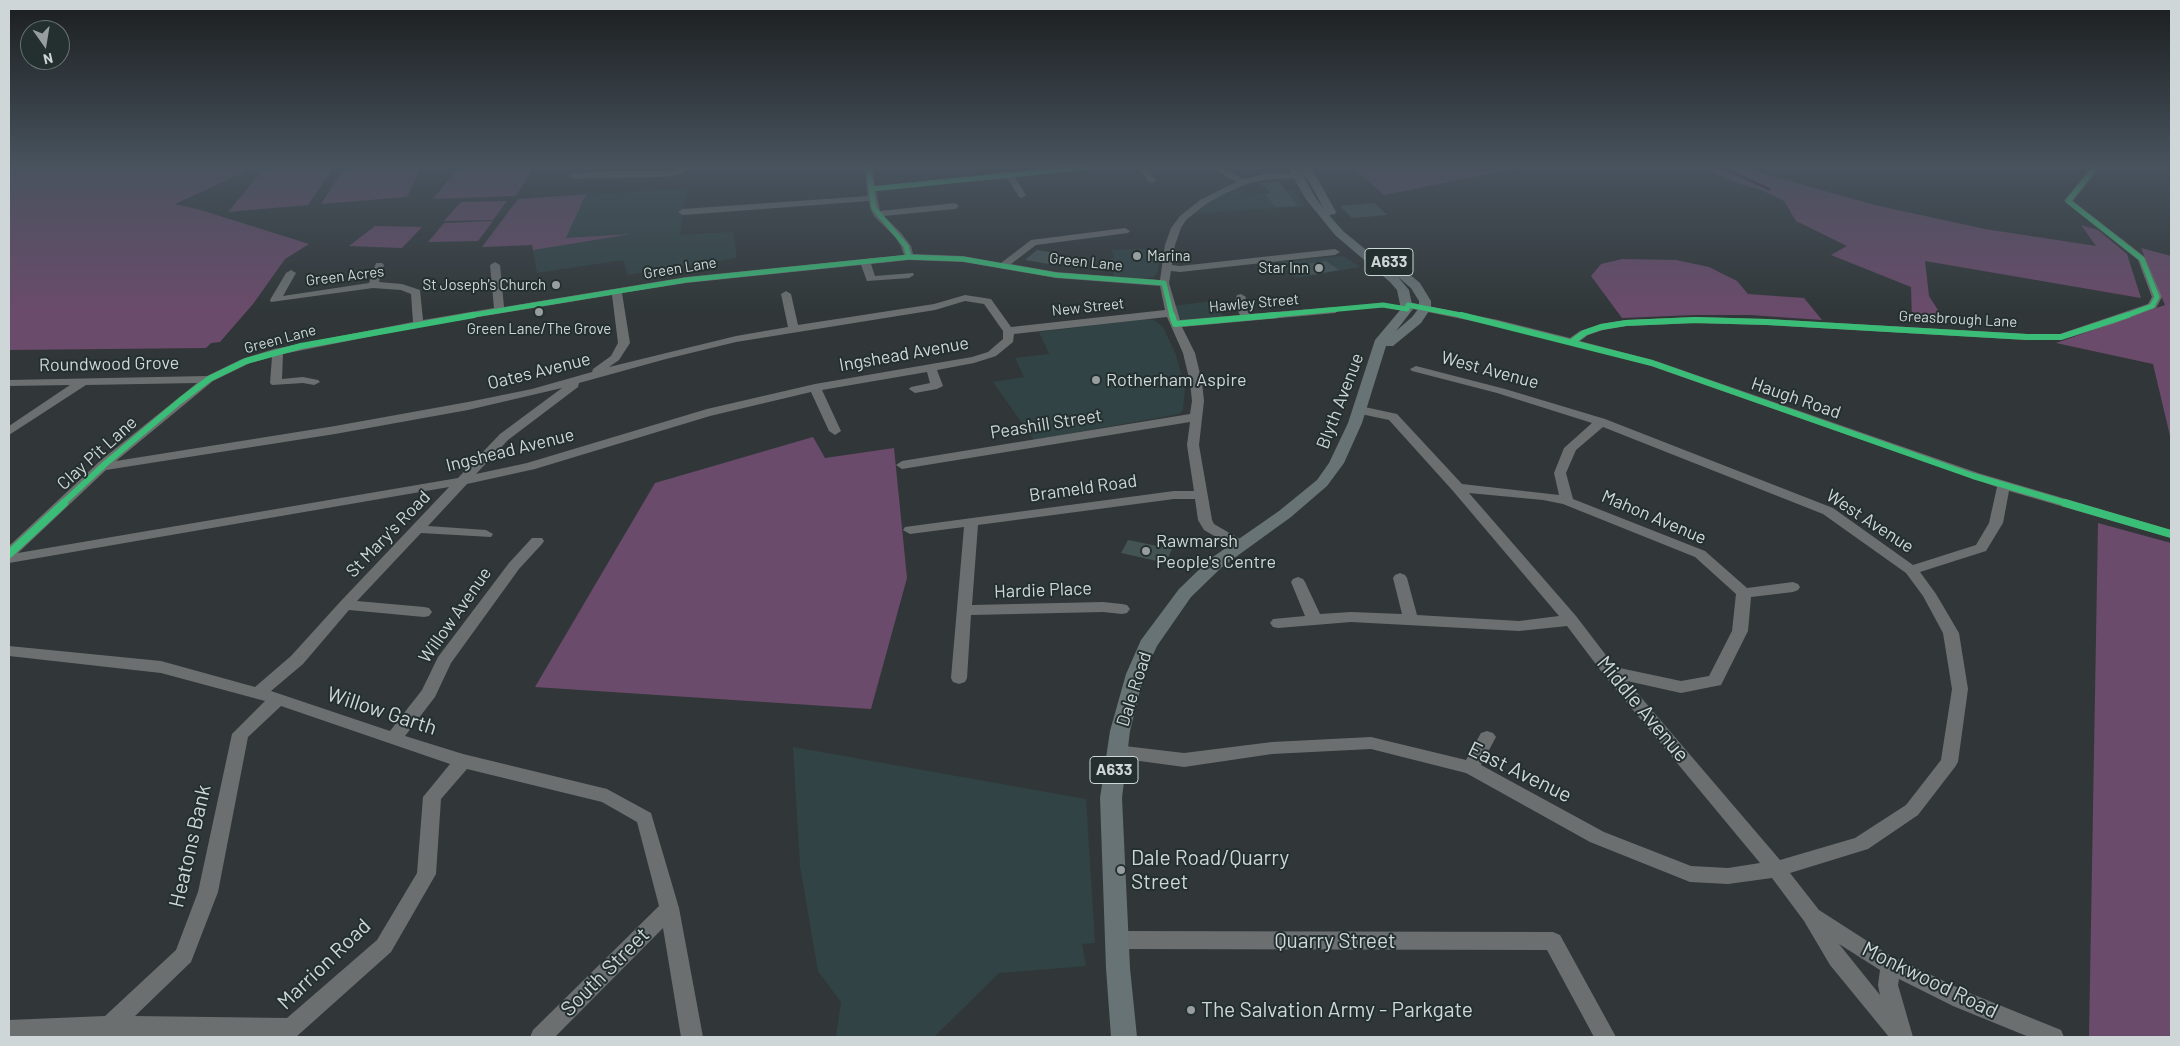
<!DOCTYPE html>
<html>
<head>
<meta charset="utf-8">
<style>
	body { margin:0 }
	#map { position:relative; width:2180px; height:1046px; overflow:hidden; background:#313738; font-family:Barlow,sans-serif }
	canvas { display:block }
	.frame { position:absolute; inset:0; border:10px solid #cfd6d7; pointer-events:none }
	.north { position:absolute; left:20px; top:20px; width:50px; height:50px; box-sizing:border-box; background:#243030; border:1px solid #687273; border-radius:50%; rotate:167deg; font-size:14px; font-weight:700; line-height:20px; text-align:center; color:#cfd6d7 }
	.north::after { content:''; display:block; margin:auto; width:18px; height:22px; background:#989e9f; clip-path:polygon(50% 0,100% 100%,50% 72%,0 100%) }
</style>
</head>
<body>
<div id="map">
<canvas width="2180" height="1046"></canvas>
<div class="frame"></div>
<div class="north">N</div>
</div>
<script>
const context = document.querySelector('canvas').getContext('2d');
context.lineJoin = 'round';
function paint(path, color) { context.fillStyle = color; context.fill(path, 'evenodd'); }
const poly = rows => new Path2D(rows.map(r => 'M' + r).join(''));
function stroke(path, color, width, dash) { context.strokeStyle = color; context.lineWidth = width; context.lineCap = dash ? 'butt' : 'round'; context.setLineDash(dash || []); context.stroke(path); }
function drawText(font, color, halo, rows, align = 'center') {
  context.font = font + ' Barlow,sans-serif'; context.lineWidth = 4; context.setLineDash([]); context.textBaseline = 'middle'; context.strokeStyle = halo; context.fillStyle = color; for (const [text, x, y, turn = 0] of rows) {
    context.save(); context.translate(x, y); context.rotate((+turn || 0) * Math.PI / 180); context.textAlign = isNaN(turn) ? turn : align; if (halo) context.strokeText(text, 0, 0); context.fillText(text, 0, 0); context.restore();
  }
}
paint(poly([
	[1239,186,1246,194,1250,195,1294,190,1305,206,1194,214,1213,198],
	[686,189,680,235,733,232,737,258,628,275,623,260,537,273,532,245,482,247,518,199],
	[1140,249,1162,251,1157,273,1153,277,1143,279,1114,277,1111,258,1115,258,1111,250],
	[1343,256,1360,267,1296,278,1280,262],
	[1213,301,1224,318,1188,322,1178,318,1172,306],
	[1146,319,1154,320,1163,327,1176,355,1185,388,1183,410,1179,414,1034,440,993,382,1024,377,1015,358,1049,354,1039,332],
	[793,747,1086,799,1095,943,1082,944,1086,966,999,973,934,1037,836,1037,841,1002,818,971,800,866]
]), '#314344');
paint(poly([
	[9,167,256,167,175,204,201,210,309,244,285,259,253,304,220,342,211,343,206,348,9,350],
	[334,167,308,205,228,212,264,168],
	[345,167,422,167,407,197,321,204],
	[459,167,534,167,516,196,433,199],
	[1523,167,1384,195,1354,168,1355,167],
	[1697,167,1750,167,1761,173,1875,205,1985,229,2096,246,2081,225,2098,230,2127,254,2141,298,1925,261,1929,296,1945,321,1912,320,1911,287,1831,255,1847,246,1796,221,1784,201,1762,190,1746,186],
	[586,194,566,238,631,234,533,250,532,245,482,247,518,199],
	[507,201,493,220,444,221,461,202],
	[493,221,478,241,428,242,444,223],
	[375,226,422,227,402,248,349,246],
	[2141,248,2171,256,2171,440,2153,364,2056,343,2165,305],
	[1622,259,1676,260,1709,267,1737,281,1748,294,1804,298,1822,320,1750,315,1694,315,1622,318,1591,276,1601,264],
	[813,437,825,458,894,448,907,578,871,709,535,687,655,483],
	[2098,523,2171,543,2171,1037,2089,1037]
]), '#6b4b6b');
stroke(poly([
	[1720,167,1769,189]
]), '#3e0a3e', 2.5);
paint(poly([
	[1277,181,1281,184,1298,206,1275,207,1265,194,1272,194,1260,183],
	[1374,203,1387,215,1352,218,1340,206],
	[1037,250,1055,253,1060,255,1049,264,1025,260],
	[1326,261,1339,270,1311,275,1299,265],
	[1128,540,1172,549,1166,563,1121,553]
]), '#445354');
paint(poly([
	[679,167,689,167,682,174,666,177,573,179,569,176,573,173,609,171,666,171,679,167],
	[864,167,872,167,875,186,1061,167,1094,167,1090,169,1015,177,1026,195,1022,198,1019,197,1007,178,876,191,880,211,955,203,959,206,955,209,884,216,901,233,911,246,913,254,963,256,1001,263,1031,240,1125,228,1130,231,1128,233,1036,245,1011,264,1056,272,1160,280,1165,245,1171,228,1180,216,1200,200,1236,182,1210,167,1221,167,1244,179,1264,174,1314,172,1314,176,1311,177,1264,180,1246,184,1224,194,1206,204,1186,220,1181,228,1175,245,1172,265,1180,266,1335,249,1340,252,1335,255,1180,272,1171,271,1169,283,1180,320,1240,315,1234,304,1237,295,1241,294,1246,297,1244,304,1250,314,1335,307,1340,310,1335,313,1182,327,1195,353,1202,382,1204,401,1199,445,1212,520,1214,524,1245,542,1247,545,1245,548,1235,548,1204,530,1198,520,1195,499,1174,499,978,525,972,605,1103,602,1122,604,1127,605,1130,609,1127,613,1122,614,1103,612,971,615,967,678,965,682,959,684,953,682,951,678,964,527,910,534,903,530,905,527,1174,491,1194,491,1187,445,1190,422,902,469,896,465,902,461,1190,414,1192,401,1190,382,1183,353,1167,317,1014,334,1013,342,996,356,974,363,937,370,943,386,937,389,915,393,909,389,911,387,930,383,927,372,822,390,841,431,835,435,829,431,811,392,710,416,535,469,467,484,428,526,486,530,493,534,491,537,421,533,357,601,424,607,429,608,432,612,429,616,424,617,349,610,303,664,271,691,390,731,422,690,438,657,509,563,532,538,542,538,544,541,542,544,519,569,451,663,435,697,405,736,463,754,607,789,651,813,679,908,703,1037,681,1037,663,928,555,1037,530,1037,533,1030,659,906,637,822,602,802,467,769,441,799,436,874,391,952,296,1037,9,1037,9,1020,105,1016,176,950,198,892,232,734,265,701,161,673,9,656,9,646,161,661,255,687,291,656,340,602,449,487,9,563,9,546,100,461,197,383,86,385,9,435,9,426,70,385,9,386,9,380,207,376,242,359,274,349,413,322,411,294,401,290,373,288,271,302,270,300,286,273,291,270,296,273,283,296,369,283,376,263,382,263,384,265,379,282,402,284,420,290,423,320,494,308,490,265,495,262,500,265,504,307,686,277,904,255,901,246,895,237,874,216,870,208,869,201,683,215,678,212,683,209,868,196,864,167],
	[909,260,963,262,1056,278,1160,286,1165,310,1011,327,991,299,965,295,934,304,798,325,791,294,786,291,781,294,788,327,736,336,609,367,619,360,630,343,622,293,686,283,861,265,867,281,909,278,914,275,913,273,875,276,871,264,909,260],
	[612,295,618,343,611,356,593,369,592,372,532,389,468,402,335,426,116,461,213,381,250,363,272,357,270,383,272,385,303,383,314,385,320,382,318,380,303,377,282,379,283,354,418,327,612,295],
	[965,301,984,304,1003,331,1003,339,988,352,972,357,815,384,707,409,527,463,476,474,508,440,578,387,579,383,666,359,736,342,935,310,965,301],
	[562,388,500,434,458,478,18,553,106,470,335,434,468,410,562,388],
	[281,706,450,764,423,797,417,873,377,940,287,1018,135,1016,191,962,218,892,248,737,281,706],
	[1137,167,1146,167,1156,180,1155,182,1149,182,1137,167],
	[2091,167,2100,167,2073,201,2145,257,2162,297,2156,308,2113,324,2061,340,2027,340,1767,325,1695,323,1626,326,1603,330,1588,335,1580,341,1656,361,1978,473,2171,530,2171,538,2009,491,2003,523,1986,551,1920,572,1936,594,1959,633,1968,689,1958,762,1955,767,1918,815,1868,849,1790,873,1819,910,1889,955,1967,992,2061,1030,2064,1037,2029,1037,1953,1006,1899,979,1898,985,1913,1037,1889,1037,1830,965,1804,921,1772,878,1728,884,1690,882,1590,842,1466,773,1371,749,1272,754,1184,767,1110,757,1107,752,1110,747,1116,745,1184,753,1272,742,1371,737,1466,760,1481,733,1487,731,1493,733,1496,737,1481,765,1604,832,1691,866,1728,868,1760,863,1604,675,1567,626,1519,631,1351,622,1278,628,1273,627,1270,623,1273,619,1305,616,1291,582,1293,579,1298,577,1303,579,1305,582,1320,614,1351,612,1402,614,1393,578,1395,575,1400,573,1405,575,1407,578,1417,615,1519,621,1559,616,1453,491,1389,420,1356,413,1354,410,1360,406,1397,414,1462,484,1559,495,1554,473,1564,448,1592,423,1497,393,1412,371,1410,369,1416,366,1505,389,1605,419,1833,508,1913,565,1976,545,1989,523,1997,487,1648,365,1497,326,1408,308,1403,305,1408,302,1498,320,1570,338,1580,331,1601,324,1626,320,1695,317,1767,319,2027,334,2060,334,2148,304,2152,297,2138,260,2064,201,2091,167],
	[1603,427,1823,514,1906,573,1923,596,1943,633,1952,689,1941,760,1906,805,1855,838,1780,860,1627,681,1681,693,1721,685,1748,631,1751,597,1793,592,1798,590,1800,587,1798,584,1793,582,1747,588,1705,551,1573,499,1566,473,1576,450,1603,427],
	[1469,493,1543,500,1563,504,1695,557,1736,594,1732,631,1709,676,1681,681,1615,667,1576,616,1469,493],
	[1839,944,1880,970,1878,985,1880,995,1839,944],
	[1118,931,1553,932,1560,935,1616,1037,1594,1037,1547,950,1118,949,1111,946,1108,940,1111,934,1118,931]
]), '#6b6f6f');
paint(poly([
	[1288,167,1298,167,1315,197,1324,209,1301,167,1311,167,1336,212,1335,214,1329,215,1343,231,1397,275,1388,267,1386,265,1388,263,1396,263,1420,283,1431,301,1431,308,1421,323,1393,346,1386,346,1362,423,1344,463,1327,486,1291,517,1222,567,1191,597,1157,646,1144,674,1130,731,1122,798,1130,968,1137,1037,1111,1037,1106,968,1100,798,1110,731,1126,674,1141,640,1179,589,1210,559,1279,511,1317,480,1329,463,1348,423,1375,340,1401,309,1397,290,1390,282,1335,235,1305,198,1288,167],
	[1398,277,1411,288,1419,301,1419,308,1412,317,1396,331,1413,309,1409,290,1398,277]
]), '#677374');
stroke(poly([
	[868,167,874,208,906,246,909,257],
	[2096,167,2068,201,2142,259,2157,297,2152,306,2125,316],
	[871,189,1090,167],
	[467,316,686,280,909,257,963,259,1056,275,1164,283,1172,316],
	[1263,316,1383,305,1407,309,1408,305,1466,316]
]), '#3abd76', 5);
stroke(poly([
	[1172,315,1175,324,1276,315],
	[1461,315,1652,363,1973,476,2069,504],
	[1572,342,1584,333,1601,327,1626,323,1695,320,1767,322,2027,337,2061,337,2128,315],
	[62,504,105,464,180,401,209,379,246,361,301,346,474,315]
]), '#3abd76', 6);
stroke(poly([
	[2065,503,2171,534],
	[9,554,64,503]
]), '#3abd76', 8);
const sky = context.createLinearGradient(0, 0, 0, 314);
sky.addColorStop(0, '#1b1e1f');
sky.addColorStop(0.53, '#48535e');
sky.addColorStop(1, '#48535e00');
context.fillStyle = sky;
context.fillRect(0, 0, 2180, 314);
for (const [x, y, r, color] of [
	[1137,256,5,"#989e9f"],
	[1319,268,5,"#989e9f"],
	[556,285,5,"#989e9f"],
	[539,312,5,"#989e9f"],
	[1096,380,5,"#989e9f"],
	[1146,551,5,"#989e9f"],
	[1121,870,5,"#989e9f"],
	[1191,1010,5,"#989e9f"]
]) { const dot = new Path2D(); dot.arc(x, y, r, 0, 2 * Math.PI); context.fillStyle = color; context.fill(dot); stroke(dot, '#243030', 2); }
drawText('15px', '#cfd6d7', '#243030', [
	["Marina",1147,256,"left"],
	["Star Inn",1309,268],
	["St Joseph's Church",546,285],
	["Green Lane/The Grove",539,329,"center"]
], 'right');
drawText('15px', '#cfd6d7', '#243030', [
	["Green Lane",1086,262,6],
	["Green Lane",680,268,-9],
	["Green Acres",345,276,-7],
	["Hawley Street",1254,303,-5],
	["New Street",1088,307,-6],
	["Greasbrough Lane",1958,319,3],
	["Green Lane",280,339,-15]
]);
for (const [x, y, w] of [
	[1389,262,48],
	[1114,770,48]
]) { const box = new Path2D(); box.roundRect(x - w / 2, y - 13.5, w, 27, 4); context.fillStyle = '#243030'; context.fill(box); stroke(box, '#cfd6d7', 1); }
drawText('bold 16px', '#cfd6d7', null, [
	["A633",1389,262],
	["A633",1114,770]
]);
drawText('18px', '#cfd6d7', '#243030', [
	["Ingshead Avenue",904,354,-10],
	["Roundwood Grove",109,364,-1],
	["West Avenue",1490,370,15],
	["Oates Avenue",539,371,-14],
	["Haugh Road",1796,398,19],
	["Blyth Avenue",1340,401,-69],
	["Peashill Street",1046,424,-9],
	["Ingshead Avenue",510,450,-14],
	["Clay Pit Lane",97,453,-42],
	["Brameld Road",1083,488,-8],
	["Mahon Avenue",1654,517,23],
	["West Avenue",1870,521,33],
	["St Mary's Road",388,534,-46],
	["Hardie Place",1043,590,-2],
	["Willow Avenue",455,615,-55],
	["Dale Road",1134,689,-72]
]);
drawText('18px', '#cfd6d7', '#243030', [
	["Rotherham Aspire",1106,380],
	["Rawmarsh",1156,541],
	["People's Centre",1156,562]
], 'left');
drawText('21px', '#cfd6d7', '#243030', [
	["Middle Avenue",1643,709,50],
	["Willow Garth",382,711,18],
	["East Avenue",1520,772,26],
	["Heatons Bank",190,846,-77],
	["Quarry Street",1335,941],
	["Marrion Road",324,964,-44],
	["South Street",605,972,-45],
	["Monkwood Road",1930,980,26]
]);
drawText('21px', '#cfd6d7', '#243030', [
	["Dale Road/Quarry",1131,858],
	["Street",1131,882],
	["The Salvation Army - Parkgate",1201,1010]
], 'left');
</script>
</body>
</html>
